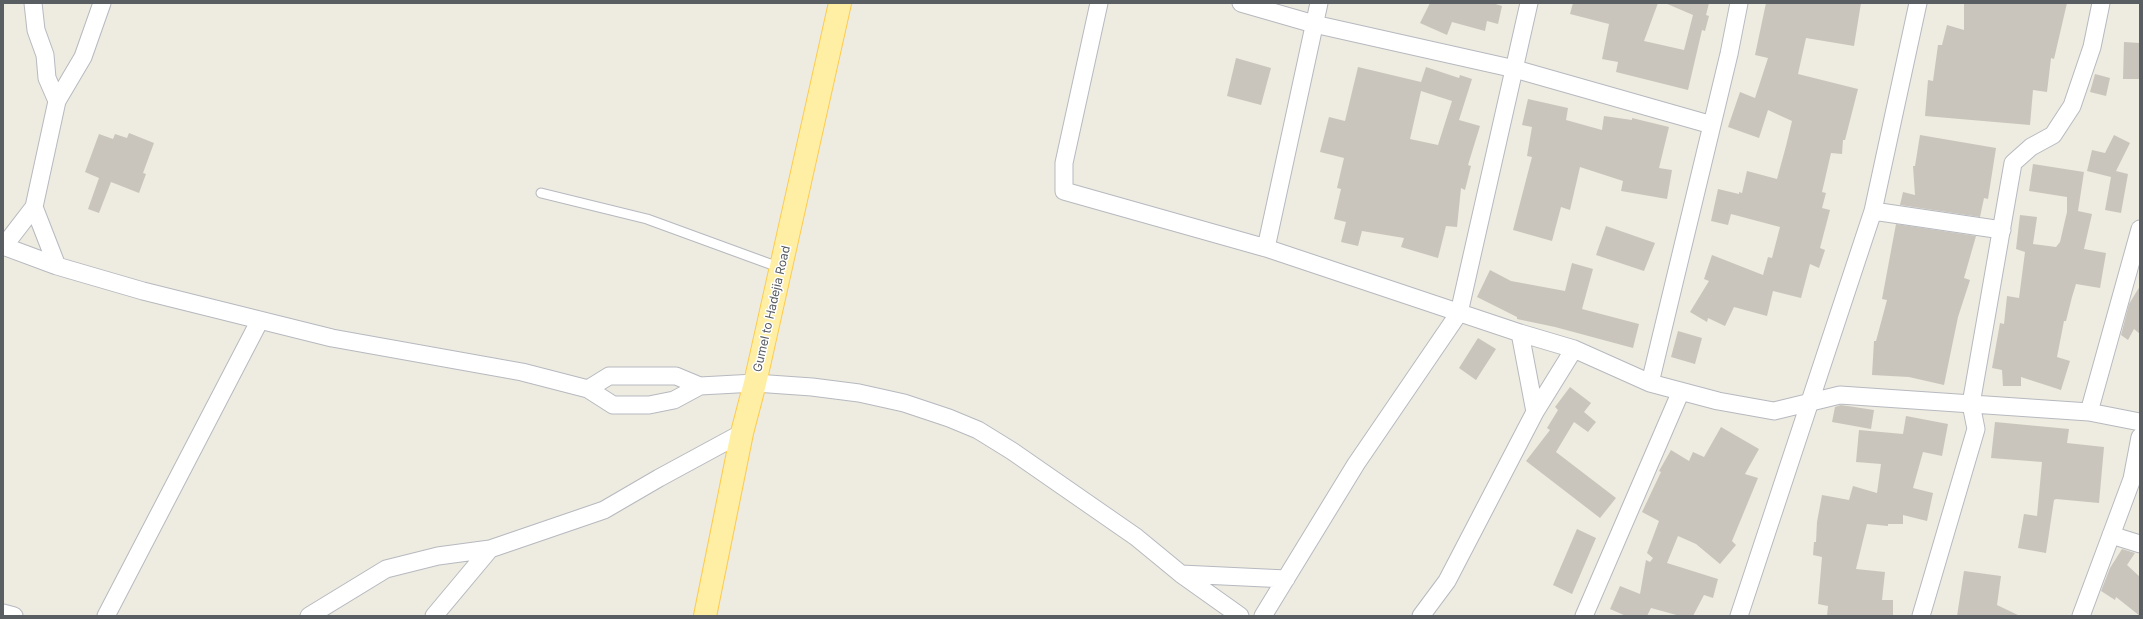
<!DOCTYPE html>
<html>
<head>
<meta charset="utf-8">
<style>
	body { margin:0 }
	#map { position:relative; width:2143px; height:619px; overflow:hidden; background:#eeebe0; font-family:Inter,sans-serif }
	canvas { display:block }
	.frame { position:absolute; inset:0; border:4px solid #595e63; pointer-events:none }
</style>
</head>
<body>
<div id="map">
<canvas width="2143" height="619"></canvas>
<div class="frame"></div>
</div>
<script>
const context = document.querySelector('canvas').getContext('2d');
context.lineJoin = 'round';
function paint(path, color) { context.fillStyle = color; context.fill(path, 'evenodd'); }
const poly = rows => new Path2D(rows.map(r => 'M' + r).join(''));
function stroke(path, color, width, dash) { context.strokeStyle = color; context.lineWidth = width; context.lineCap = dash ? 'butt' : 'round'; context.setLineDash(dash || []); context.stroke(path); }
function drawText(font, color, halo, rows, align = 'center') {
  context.font = font + ' Inter,sans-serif'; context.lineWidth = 3; context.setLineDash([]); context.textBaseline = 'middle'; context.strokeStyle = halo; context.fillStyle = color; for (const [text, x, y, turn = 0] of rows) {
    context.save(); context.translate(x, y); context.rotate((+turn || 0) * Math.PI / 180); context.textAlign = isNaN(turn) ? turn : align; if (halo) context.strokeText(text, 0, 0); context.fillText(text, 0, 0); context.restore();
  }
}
paint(poly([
	[1430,3,1492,3,1502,6,1498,24,1487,21,1485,31,1452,22,1447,35,1420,23],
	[1573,3,1658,3,1644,41,1684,50,1693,15,1665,3,1709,3,1706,15,1709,16,1705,31,1702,30,1688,90,1616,72,1618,62,1602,59,1609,24,1570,14],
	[1766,3,1861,3,1854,46,1806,38,1798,74,1858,89,1845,140,1843,140,1842,154,1831,153,1822,192,1826,193,1822,208,1830,210,1820,248,1825,250,1819,268,1810,264,1801,298,1773,291,1767,316,1734,307,1725,326,1708,318,1707,322,1690,312,1709,281,1704,279,1712,255,1763,275,1768,257,1772,258,1780,227,1731,214,1728,225,1711,221,1718,189,1739,194,1739,192,1742,193,1747,171,1777,179,1786,146,1792,121,1768,110,1759,138,1728,127,1740,92,1755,98,1768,58,1755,55],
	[1964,3,2067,3,2054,59,2051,58,2047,92,2033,90,2030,125,1925,116,1928,80,1933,81,1938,45,1942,45,1947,25,1964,30],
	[2124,42,2140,43,2140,79,2123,79],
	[1236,58,1271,68,1261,105,1227,96],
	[1358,67,1421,82,1426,67,1459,78,1460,75,1472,79,1459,120,1480,126,1468,165,1471,166,1465,190,1461,188,1457,227,1446,226,1438,258,1401,247,1404,238,1362,231,1358,246,1341,242,1346,222,1334,219,1341,189,1337,188,1344,158,1320,152,1329,117,1345,121],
	[1421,91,1452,101,1438,145,1410,139],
	[2095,74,2110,78,2106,96,2090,92],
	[1528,99,1568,108,1566,120,1602,130,1604,116,1632,120,1632,118,1669,127,1659,168,1672,170,1667,199,1621,191,1623,181,1580,167,1570,210,1561,207,1552,241,1513,230,1532,157,1527,156,1532,127,1522,125],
	[129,133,154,143,143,173,146,174,139,193,111,182,99,213,88,209,99,178,85,172,99,134,113,139,115,134,127,138],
	[1920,135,1996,148,1988,199,1984,198,1980,217,1900,205,1903,192,1915,195,1913,166,1915,166],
	[2114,135,2130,143,2116,171,2128,174,2121,213,2105,210,2111,177,2087,171,2092,150,2105,153],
	[2033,164,2084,172,2078,211,2092,214,2084,249,2106,253,2100,288,2076,284,2072,297,2066,321,2064,321,2057,357,2070,361,2061,390,2021,377,2021,386,2003,386,2002,370,1992,368,2000,323,2004,324,2007,296,2019,298,2025,252,2016,249,2020,215,2037,217,2033,244,2056,247,2060,242,2067,212,2067,197,2029,191],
	[1896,224,1976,236,1964,278,1970,280,1958,317,1944,385,1909,377,1872,375,1874,341,1876,341,1887,300,1882,299],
	[1606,226,1655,243,1644,271,1596,255],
	[1572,263,1593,269,1582,309,1639,324,1633,348,1555,327,1517,319,1517,317,1477,297,1490,270,1511,281,1565,291],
	[2140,286,2140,334,2134,329,2128,340,2121,335,2129,304],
	[1678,331,1702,338,1695,364,1671,357],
	[1478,338,1496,349,1476,380,1459,368],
	[1570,387,1591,403,1584,412,1596,422,1588,432,1574,422,1556,452,1616,498,1600,518,1526,461,1550,430,1547,428,1558,410,1555,407],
	[1841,405,1874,410,1871,429,1832,422,1835,407],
	[1906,416,1948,424,1942,456,1923,452,1913,488,1933,493,1927,521,1903,515,1903,524,1888,524,1888,526,1867,524,1856,569,1885,572,1882,600,1893,600,1893,616,1827,616,1828,606,1818,604,1822,557,1813,555,1814,542,1816,542,1817,522,1822,495,1849,500,1853,486,1877,493,1881,464,1856,462,1859,430,1903,434],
	[1995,422,2069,429,2067,443,2104,447,2099,503,2056,499,2054,500,2046,553,2018,548,2024,514,2037,516,2042,462,1991,458],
	[1721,427,1759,449,1745,474,1758,478,1732,541,1736,545,1720,564,1696,544,1678,536,1667,563,1718,579,1713,598,1704,595,1693,616,1680,616,1651,608,1647,616,1626,616,1610,609,1620,586,1640,594,1646,560,1650,562,1653,558,1647,553,1659,521,1642,512,1661,472,1659,471,1671,450,1689,461,1693,452,1704,457],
	[1577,529,1596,538,1572,594,1553,585],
	[2122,549,2135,553,2127,565,2140,577,2140,616,2116,597,2115,600,2101,591,2110,568],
	[1964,571,2001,576,1997,605,2020,616,1957,616]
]), '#c9c5bd');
const lane = poly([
	[541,193,647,219,781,268]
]);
const street = poly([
	[1099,3,1064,163,1064,191,1266,248,1520,333,1574,349,1650,383,1718,401,1774,411,1840,395,2089,412,2140,422],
	[1241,3,1314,24,1515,69,1712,125],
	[57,101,83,57,102,3],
	[34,207,57,266],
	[1873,211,2002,230],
	[3,246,57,266,143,291,332,338,522,372,588,389,613,405,649,405,674,400,700,386],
	[4,246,34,207,57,101,47,78,45,55,36,30,33,3],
	[1266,248,1319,3],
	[1520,333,1535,412],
	[1650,383,1729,54,1739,3],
	[588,389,609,376,676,376,700,386,755,383,812,387,859,393,904,403,949,418,978,430,1012,451,1136,537,1181,574,1240,616],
	[2089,412,2140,229],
	[2111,535,2140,544],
	[1181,574,1286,579],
	[3,613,14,616],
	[106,616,260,320],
	[309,616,386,569,438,556,490,549,604,510,659,478,742,433],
	[434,616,490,549],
	[1263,616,1356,464,1459,313,1529,3],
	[1421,616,1447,581,1535,412,1574,349],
	[1584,616,1681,391],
	[1739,616,1873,211,1918,3],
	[1921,616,1976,429,1971,404,2013,163,2031,147,2053,135,2072,106,2092,47,2101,3],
	[2081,616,2132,479,2140,437]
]);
const primary = poly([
	[705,616,742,433,755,383,840,3]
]);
stroke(lane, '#b6b9bf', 11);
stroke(street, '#b6b9bf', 19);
stroke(primary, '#feca49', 24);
stroke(lane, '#fff', 9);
stroke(street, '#fff', 17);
stroke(primary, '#ffefa4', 22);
drawText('12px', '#595e63', '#fff', [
	["Gumel to Hadejia Road",772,309,-77]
]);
</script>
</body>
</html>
